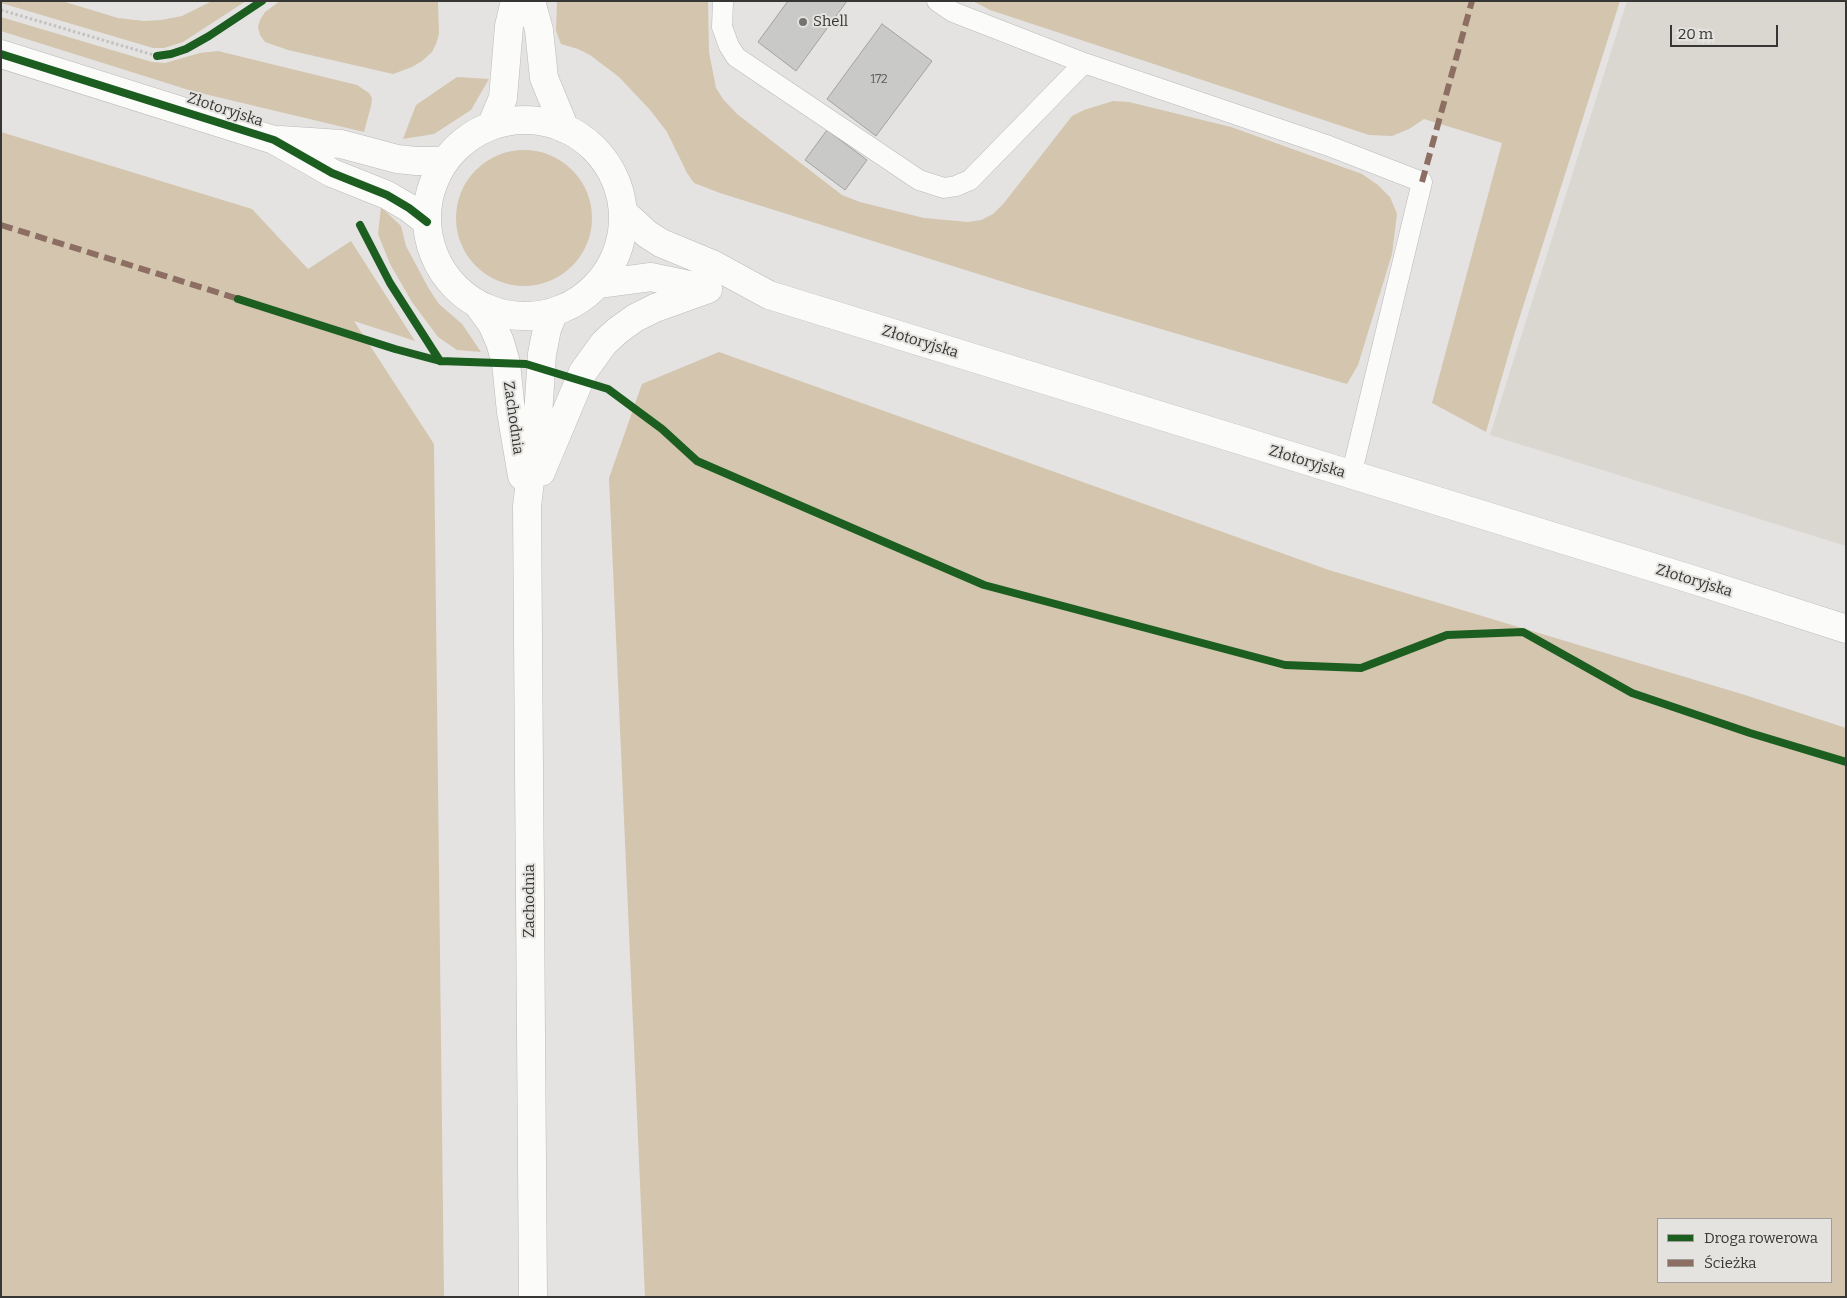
<!DOCTYPE html>
<html>
<head>
<meta charset="utf-8">
<style>
	body { margin:0 }
	#map { position:relative; width:1847px; height:1298px; overflow:hidden; background:#e4e3e1; font-family:Bitter,serif }
	canvas { display:block }
	.frame { position:absolute; inset:0; border:2px solid #363634; pointer-events:none }
	.legend { position:absolute; left:1657px; top:1218px; width:175px; height:65px; box-sizing:border-box; background:#e5e3e0; border:1px solid #9f9e9b; margin:0; padding:6px 9px; list-style:none; font-size:15px; color:#363634 }
	.legend li { display:flex; align-items:center; gap:10px; height:25px }
	.legend b { width:25px; border:1px solid #9f9e9b }
	.scale { position:absolute; left:1670px; top:25px; width:108px; height:22px; box-sizing:border-box; border:2px solid #363634; border-top:0; padding-left:6px; font-size:15px; line-height:18px; white-space:nowrap; color:#363634; -webkit-text-stroke:4px #e5e3e0; paint-order:stroke }
</style>
</head>
<body>
<div id="map">
<canvas width="1847" height="1298"></canvas>
<div class="frame"></div>
<ul class="legend">
<li><b style="height:6px;background:#1b5e20"></b>Droga rowerowa</li>
<li><b style="height:6px;background:#8d6e63"></b>Ścieżka</li>
</ul>
<div class="scale">20 m</div>
</div>
<script>
const context = document.querySelector('canvas').getContext('2d');
context.lineJoin = 'round';
function paint(path, color) { context.fillStyle = color; context.fill(path, 'evenodd'); }
const poly = rows => new Path2D(rows.map(r => 'M' + r).join(''));
function stroke(path, color, width, dash) { context.strokeStyle = color; context.lineWidth = width; context.lineCap = dash ? 'butt' : 'round'; context.setLineDash(dash || []); context.stroke(path); }
function drawText(font, color, halo, rows, align = 'center') {
  context.font = font + ' Bitter,serif'; context.lineWidth = 4; context.setLineDash([]); context.textBaseline = 'middle'; context.strokeStyle = halo; context.fillStyle = color; for (const [text, x, y, turn = 0] of rows) {
    context.save(); context.translate(x, y); context.rotate((+turn || 0) * Math.PI / 180); context.textAlign = isNaN(turn) ? turn : align; if (halo) context.strokeText(text, 0, 0); context.fillText(text, 0, 0); context.restore();
  }
}
paint(poly([
	[1627,1,1846,1,1846,546,1490,435]
]), '#dad7d0');
paint(poly([
	[1,1,62,1,118,18,144,21,161,20,182,16,212,1,246,1,183,42,164,48,153,48,1,3],
	[280,1,438,1,439,34,436,44,432,52,422,61,412,67,393,74,288,50,265,42,260,35,258,27,260,20,265,12],
	[557,1,708,1,709,52,716,88,723,99,737,114,842,195,860,202,924,218,968,222,981,220,993,214,1004,203,1072,116,1084,110,1113,101,1129,102,1231,127,1362,174,1378,185,1390,197,1397,214,1392,254,1358,365,1347,384,1029,290,720,193,694,183,687,173,667,132,651,111,619,77,590,55,578,49,561,44,556,31],
	[973,1,1620,1,1515,332,1486,432,1432,403,1502,143,1424,119,1409,129,1392,136,1369,135,990,10],
	[1,17,152,62,165,63,200,53,218,51,357,85,369,93,372,98,371,106,364,132,192,91,1,31],
	[457,77,489,79,471,110,434,134,403,139,416,105],
	[1,132,252,209,308,269,351,241,415,341,354,321,434,444,444,1297,1,1297],
	'456 218a68 68 0 1 1 136 0a68 68 0 1 1-136 0Z',
	[381,207,401,226,406,246,429,289,439,304,462,324,481,352,457,350,438,337,412,302,390,264,378,234],
	[719,352,1329,570,1745,695,1846,728,1846,1297,645,1297,609,478,642,384],
	[1658,1219,1831,1219,1831,1282,1658,1282]
]), '#d4c5ae');
const building = poly([
	[788,1,847,1,796,71,758,42,788,1],
	[882,24,932,61,876,136,827,99,882,24],
	[827,130,867,160,845,190,805,160,827,130]
]);
paint(building, '#c9c9c7');
stroke(building, '#a2a1a0', 1);
const lane = poly([
	[723,1,722,27,729,46,736,57,919,180,944,188,956,186,970,180,1084,63],
	[937,1,953,12,1084,63,1329,146,1422,182,1351,476]
]);
const secondary = poly([
	[531,1,539,30,544,78,565,129],
	[1,54,274,140,332,173,387,195,409,208,427,222],
	'427 218a98 98 0 1 1 196 0a98 98 0 1 1-196 0Z',
	[491,126,503,98,509,26,515,1],
	[280,140,341,144,397,159,416,161,444,161],
	[623,212,647,234,661,243,714,265,769,295,1694,580,1846,629],
	[598,284,651,277,708,289],
	[479,306,492,324,500,342,506,363,511,412,522,476],
	[541,472,583,372,604,343,617,331,635,318,655,308,708,289],
	[533,1297,527,506,538,416,542,354,547,329,554,312]
]);
stroke(lane, '#bbbab9', 21);
stroke(secondary, '#bbbab9', 29);
stroke(poly([
	[1,10,157,56]
]), '#c2c2c2', 3, [2.5, 2.5]);
stroke(lane, '#fbfbfa', 20);
stroke(secondary, '#fbfbfa', 28);
stroke(poly([
	[1422,182,1472,1],
	[1,225,242,300]
]), '#8d6e63', 6, [12, 6]);
stroke(poly([
	[1,54,274,140,332,173,387,195,409,208,427,222],
	[157,56,171,54,186,49,209,36,262,1],
	[360,225,390,283,440,361],
	[238,299,395,349,440,361,526,364,608,389,662,429,697,461,984,585,1285,665,1361,668,1447,635,1523,632,1632,693,1750,733,1846,762]
]), '#1b5e20', 8);
for (const [x, y, r, color] of [
	[803,22,5,"#737371"]
]) { const dot = new Path2D(); dot.arc(x, y, r, 0, 2 * Math.PI); context.fillStyle = color; context.fill(dot); stroke(dot, '#e5e3e0', 2); }
drawText('12px', '#5b5b59', null, [
	["172",879,80]
]);
drawText('15px', '#363634', '#e5e3e0', [
	["Shell",813,22]
], 'left');
drawText('15px', '#363634', '#e5e3e0', [
	["Złotoryjska",225,110,18],
	["Złotoryjska",920,342,17],
	["Zachodnia",513,418,82],
	["Złotoryjska",1307,462,17],
	["Złotoryjska",1694,581,17],
	["Zachodnia",530,901,-90]
]);
</script>
</body>
</html>
